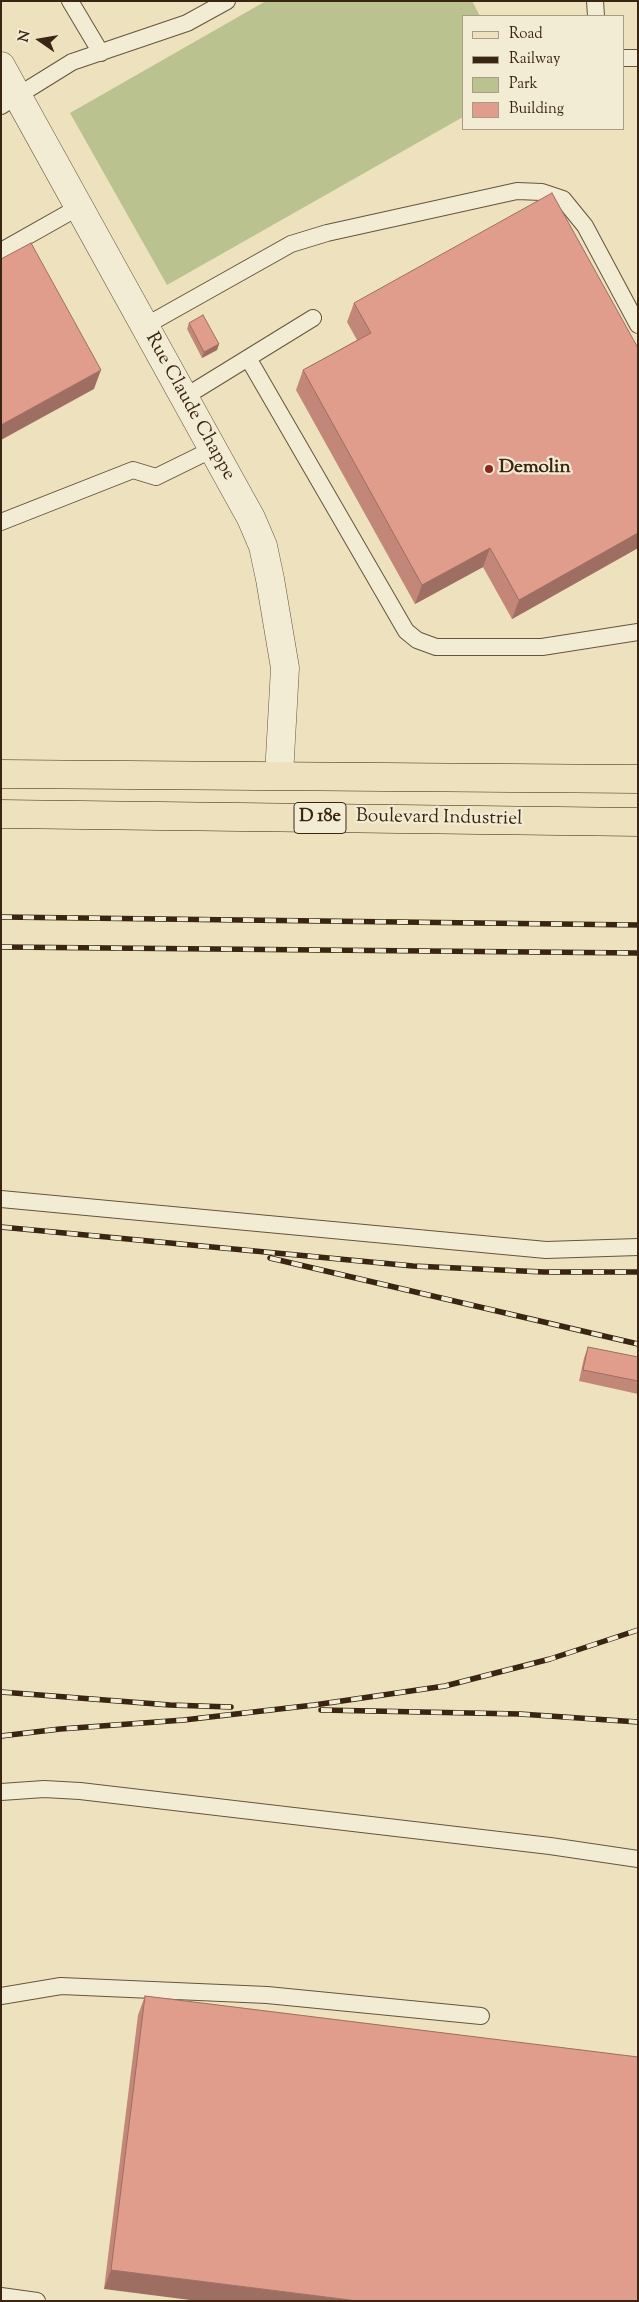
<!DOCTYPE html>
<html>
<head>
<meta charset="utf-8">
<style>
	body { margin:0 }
	#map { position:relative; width:639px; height:2302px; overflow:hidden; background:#ede2bd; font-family:"Sorts Mill Goudy",serif }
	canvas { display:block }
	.frame { position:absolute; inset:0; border:2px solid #392511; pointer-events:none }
	.legend { position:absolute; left:462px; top:15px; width:162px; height:115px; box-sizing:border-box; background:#f3ecd4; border:1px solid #a99c86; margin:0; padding:6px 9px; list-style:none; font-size:15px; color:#392511 }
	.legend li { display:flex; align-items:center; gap:10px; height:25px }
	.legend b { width:25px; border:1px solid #a99c86 }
	.north { position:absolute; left:15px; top:15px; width:50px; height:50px; -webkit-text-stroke:4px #f3ecd4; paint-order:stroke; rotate:283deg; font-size:14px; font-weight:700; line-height:20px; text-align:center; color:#392511 }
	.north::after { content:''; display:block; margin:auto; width:18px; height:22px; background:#392511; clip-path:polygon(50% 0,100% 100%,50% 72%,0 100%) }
</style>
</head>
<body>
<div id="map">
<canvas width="639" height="2302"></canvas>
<div class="frame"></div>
<ul class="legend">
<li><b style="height:6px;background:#ede2bd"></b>Road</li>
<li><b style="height:6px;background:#392511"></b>Railway</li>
<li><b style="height:14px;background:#bac390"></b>Park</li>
<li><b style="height:14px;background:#e19d8c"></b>Building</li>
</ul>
<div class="north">N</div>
</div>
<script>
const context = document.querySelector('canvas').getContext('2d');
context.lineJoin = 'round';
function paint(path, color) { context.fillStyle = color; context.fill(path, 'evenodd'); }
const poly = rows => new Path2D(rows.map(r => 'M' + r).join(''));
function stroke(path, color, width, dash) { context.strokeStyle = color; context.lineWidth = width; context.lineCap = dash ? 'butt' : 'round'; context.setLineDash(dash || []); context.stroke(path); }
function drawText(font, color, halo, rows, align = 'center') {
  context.font = font + ' "Sorts Mill Goudy",serif'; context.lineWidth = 4.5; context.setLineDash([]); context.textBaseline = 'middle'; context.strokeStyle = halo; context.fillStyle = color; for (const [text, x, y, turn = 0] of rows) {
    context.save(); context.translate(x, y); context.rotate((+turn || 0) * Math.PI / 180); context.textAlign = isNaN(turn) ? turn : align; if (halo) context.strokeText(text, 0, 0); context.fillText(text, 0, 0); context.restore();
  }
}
paint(poly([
	[266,1,472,1,480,16,463,16,463,117,167,285,70,113]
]), '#bac390');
const service = poly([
	[70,1,101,53],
	[595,1,596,16],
	[623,58,638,58],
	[1,106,72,62,187,23,227,1],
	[1,251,79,207],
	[145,326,291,244,327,233,517,191,542,192,563,199,585,226,638,325],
	[248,358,406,631,417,640,436,647,542,647,638,632],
	[183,398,313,318],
	[1,522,133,470,156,477,213,449],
	[1,1199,546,1250,638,1247],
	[1,1792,44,1789,80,1791,550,1846,638,1859],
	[1,1996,61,1986,267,1995,481,2016],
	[1,2296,37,2301]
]);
const minor = poly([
	[1,66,251,518,263,546,270,579,285,668,279,775]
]);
const primary = poly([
	[1,774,638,779],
	[1,814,638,822]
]);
stroke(service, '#66543c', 18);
stroke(minor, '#66543c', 29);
stroke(primary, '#392511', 29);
stroke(service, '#f3ecd4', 16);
stroke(minor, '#f3ecd4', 28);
stroke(primary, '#ede2bd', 28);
const rail = poly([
	[1,917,638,925],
	[1,947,638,953],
	[1,1227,413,1266,544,1272,638,1272],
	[270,1258,638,1344],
	[1,1692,170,1705,231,1707],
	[321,1710,520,1714,638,1722],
	[1,1736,60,1729,184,1720,314,1705,445,1686,550,1659,638,1630]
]);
stroke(rail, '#392511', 5.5);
stroke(rail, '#f3ecd4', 4, [11]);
paint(poly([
	[354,303,638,348,638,548,512,619,483,567,415,604,296,390,303,370,357,340,347,322],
	[189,323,219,344,217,350,202,358,187,329],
	[588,1347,638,1357,638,1394,579,1381,584,1358],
	[145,1996,638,2057,104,2289,138,2015]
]), '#c28778');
paint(poly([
	[219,344,217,350,202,358,204,352],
	[101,370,94,389,1,440,1,425],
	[638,533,638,548,512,619,519,600],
	[490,548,483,567,415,604,422,585],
	[111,2270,358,2301,198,2301,104,2289]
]), '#9e6e62');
const building = poly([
	[552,193,638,348,638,533,519,600,490,548,422,585,303,370,371,333,354,303,552,193],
	[31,243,101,370,1,425,1,259,31,243],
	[203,315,219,344,204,352,189,323,203,315],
	[588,1347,638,1357,638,1381,583,1370,588,1347],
	[145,1996,638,2057,638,2301,358,2301,111,2270,145,1996]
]);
paint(building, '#e19d8c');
stroke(building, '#9e6e62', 1);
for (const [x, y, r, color] of [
	[489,469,5,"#8f2418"]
]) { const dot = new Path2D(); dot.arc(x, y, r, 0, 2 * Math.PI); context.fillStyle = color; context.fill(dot); stroke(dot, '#f3ecd4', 2); }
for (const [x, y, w] of [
	[320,818,52]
]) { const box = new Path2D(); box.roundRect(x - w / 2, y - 15.5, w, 31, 4); context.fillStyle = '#f3ecd4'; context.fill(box); stroke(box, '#392511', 1); }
drawText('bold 18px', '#392511', null, [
	["D 18e",320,818]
]);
drawText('19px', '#392511', '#f3ecd4', [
	["Rue Claude Chappe",189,407,61],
	["Boulevard Industriel",439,819,1]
]);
drawText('bold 19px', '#392511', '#f3ecd4', [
	["Demolin",499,469]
], 'left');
</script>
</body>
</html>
